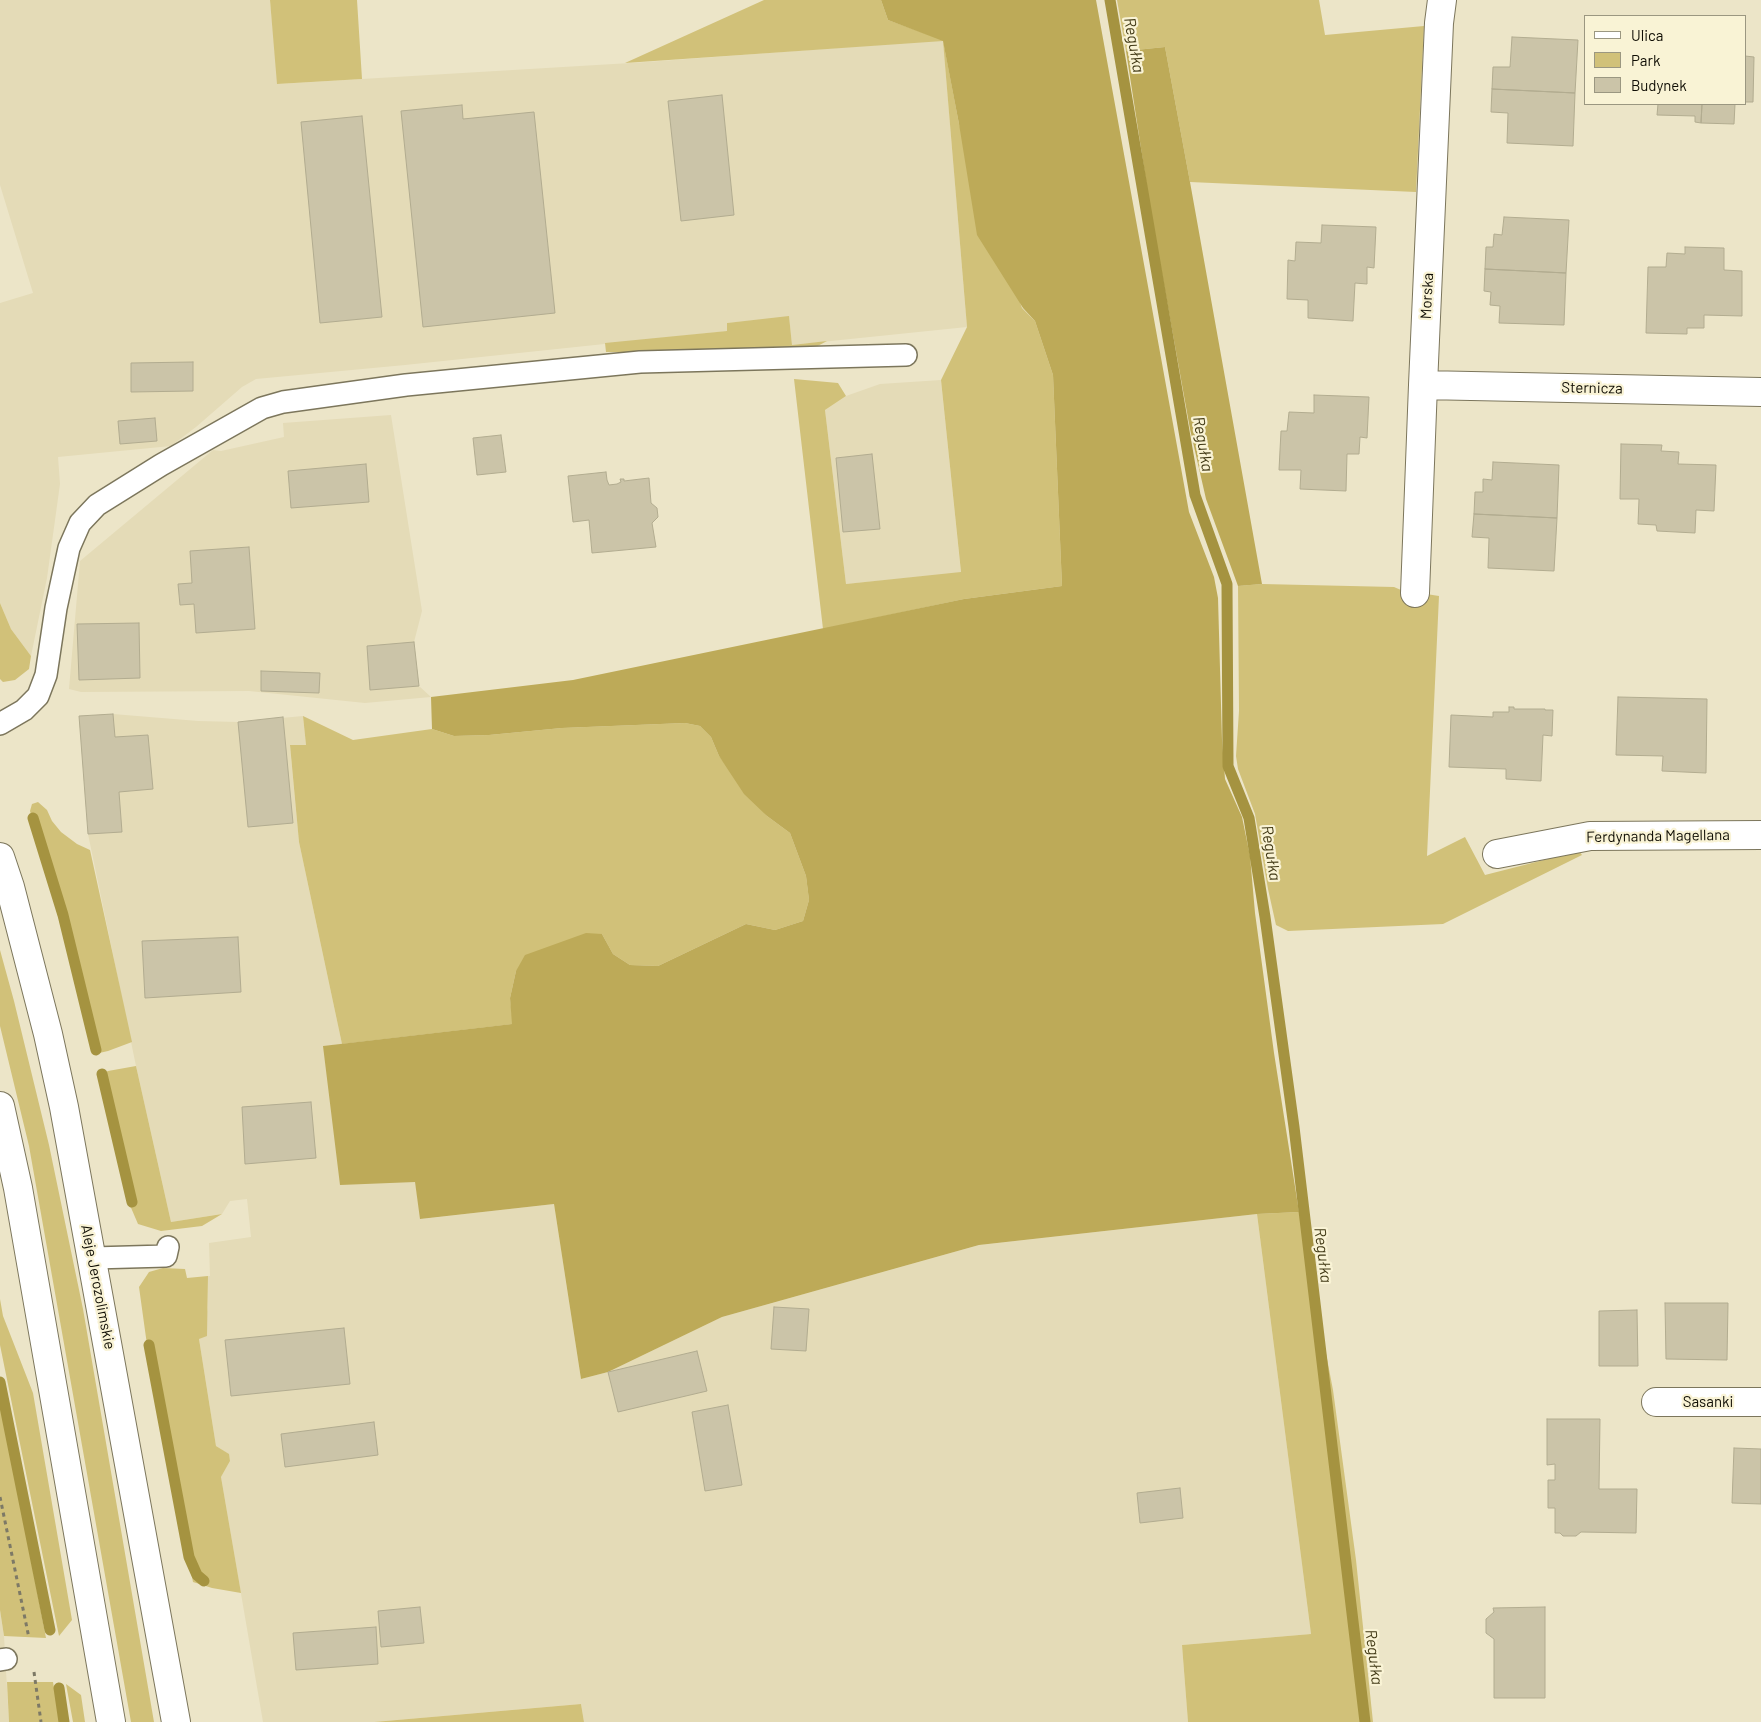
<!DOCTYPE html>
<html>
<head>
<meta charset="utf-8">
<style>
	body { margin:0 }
	#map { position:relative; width:1761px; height:1722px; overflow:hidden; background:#ece5c8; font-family:Barlow,sans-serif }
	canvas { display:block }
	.legend { position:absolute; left:1584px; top:15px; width:162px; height:90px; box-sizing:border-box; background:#f9f3d5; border:1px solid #9b9781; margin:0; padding:6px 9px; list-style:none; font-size:15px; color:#0f0d04 }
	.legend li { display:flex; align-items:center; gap:10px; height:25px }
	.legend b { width:25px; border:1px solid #9b9781 }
</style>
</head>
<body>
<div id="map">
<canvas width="1761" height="1722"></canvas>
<ul class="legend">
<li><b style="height:6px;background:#fff"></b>Ulica</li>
<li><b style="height:14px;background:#d1c179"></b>Park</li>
<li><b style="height:14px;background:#cbc4a8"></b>Budynek</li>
</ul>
</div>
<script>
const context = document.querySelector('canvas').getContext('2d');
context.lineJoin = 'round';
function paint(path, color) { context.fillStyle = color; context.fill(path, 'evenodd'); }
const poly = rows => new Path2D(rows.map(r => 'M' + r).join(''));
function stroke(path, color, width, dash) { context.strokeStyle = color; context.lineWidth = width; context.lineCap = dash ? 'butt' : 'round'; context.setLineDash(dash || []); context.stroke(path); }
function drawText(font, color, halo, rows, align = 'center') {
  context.font = font + ' Barlow,sans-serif'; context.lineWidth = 4.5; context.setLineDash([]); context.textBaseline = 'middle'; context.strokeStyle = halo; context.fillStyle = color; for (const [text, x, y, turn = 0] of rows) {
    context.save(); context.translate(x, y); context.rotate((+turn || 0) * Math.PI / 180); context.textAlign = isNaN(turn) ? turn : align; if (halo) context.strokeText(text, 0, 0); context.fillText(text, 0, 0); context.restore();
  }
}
paint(poly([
	[0,0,270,0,278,84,647,62,943,40,967,327,792,345,789,317,727,323,728,331,405,365,256,379,242,387,196,427,171,446,58,457,60,484,47,578,31,656,11,629,0,603,0,303,33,293,0,185],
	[941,380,961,573,846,584,825,410,846,396,880,384],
	[391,415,422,611,414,642,419,686,431,697,365,703,249,691,81,692,69,689,80,561,213,450,221,451,284,437,283,423],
	[113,714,198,721,238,722,303,716,306,745,290,746,299,842,342,1044,324,1046,415,1182,421,1219,554,1204,581,1379,608,1372,722,1317,979,1245,1257,1214,1311,1634,1182,1645,1188,1722,584,1722,581,1704,374,1722,263,1722,221,1477,230,1461,228,1454,216,1446,199,1339,208,1308,208,1276,210,1276,209,1243,251,1237,247,1199,230,1201,222,1214,171,1222,136,1066,88,834,79,716],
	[0,1610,4,1636,9,1722,0,1722]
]), '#e4dbb7');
paint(poly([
	[270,0,357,0,362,79,277,84],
	[764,0,881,0,888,20,943,40,959,124,1022,308,1035,321,1053,375,1062,586,964,599,823,629,794,379,838,383,846,396,825,410,846,584,961,572,941,380,967,327,943,41,625,63],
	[1117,0,1319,0,1325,35,1424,26,1416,192,1190,182,1165,47,1126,51],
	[789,316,792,345,827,341,812,349,739,352,606,352,605,343,727,331,727,323],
	[1262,584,1394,587,1401,590,1439,596,1427,856,1465,837,1485,875,1579,851,1582,855,1443,924,1288,931,1276,925,1268,889,1255,814,1238,769,1236,756,1239,711,1238,586],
	[0,603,11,629,31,656,29,669,15,680,3,682,0,679],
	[303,716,353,740,432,729,454,736,489,735,562,728,685,723,700,726,711,737,719,756,767,816,790,833,806,876,809,900,803,921,775,930,746,924,658,966,630,965,613,954,602,934,516,971,510,998,513,1024,342,1044,299,842,290,745,306,745],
	[38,802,47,810,52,821,61,832,77,844,90,850,132,1042,108,1051,95,1054,30,811,32,804],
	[0,950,14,1001,49,1145,83,1309,154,1722,131,1722,29,1146,0,1026],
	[136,1066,171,1222,222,1214,202,1226,161,1231,138,1224,129,1203,101,1080,102,1074,108,1071],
	[1299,1212,1333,1390,1356,1560,1373,1722,1188,1722,1182,1645,1311,1634,1257,1214],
	[163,1268,185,1269,187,1278,208,1276,207,1336,199,1339,216,1446,229,1454,230,1461,221,1477,241,1593,212,1588,193,1582,152,1381,139,1287,149,1272],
	[0,1299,3,1316,33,1393,72,1620,59,1636,0,1345],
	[0,1397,46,1638,4,1636,0,1610],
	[7,1682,53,1682,60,1722,9,1722],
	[66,1684,81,1695,85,1722,73,1722],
	[581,1704,584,1722,374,1722]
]), '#d1c179');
paint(poly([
	[881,0,1096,0,1189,512,1214,577,1218,598,1222,740,1225,779,1242,817,1250,856,1255,913,1274,1053,1299,1212,1257,1214,979,1245,722,1317,608,1372,581,1379,554,1204,420,1219,415,1182,340,1185,323,1046,512,1024,510,998,516,971,525,955,586,933,602,934,613,954,630,965,658,966,746,924,775,930,803,921,809,900,806,876,790,833,767,816,744,794,719,756,711,737,700,726,685,723,562,728,489,735,454,736,432,729,431,697,573,680,964,599,1062,586,1053,375,1035,321,1023,308,977,235,959,124,943,41,888,20],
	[1165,47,1190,182,1262,584,1238,586,1206,499,1190,429,1151,213,1126,51]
]), '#bdaa58');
stroke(poly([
	[1110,0,1195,495,1227,584,1228,766,1249,818,1265,917,1294,1127,1365,1722],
	[33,818,63,915,96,1050],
	[102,1074,132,1202],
	[149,1345,189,1557,197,1575,204,1581],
	[0,1382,50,1630],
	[59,1688,64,1722]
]), '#a59340', 11);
const building = poly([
	[1512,37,1578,40,1575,93,1492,89,1493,67,1510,67,1512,37],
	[1745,56,1754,57,1753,102,1745,102,1745,56],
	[1492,89,1575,93,1573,146,1507,143,1508,113,1491,112,1492,89],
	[722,95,734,215,681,221,668,101,722,95],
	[1658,104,1702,104,1701,123,1695,122,1695,116,1657,115,1658,104],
	[1702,104,1735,104,1734,124,1701,123,1702,104],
	[462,105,463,119,534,112,555,313,423,327,401,111,462,105],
	[362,116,382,317,320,323,301,122,362,116],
	[1504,217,1569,220,1566,273,1485,269,1486,247,1493,247,1494,234,1502,235,1504,217],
	[1322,225,1376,227,1374,268,1367,267,1367,284,1355,283,1353,321,1308,318,1308,300,1287,299,1288,260,1295,261,1296,242,1321,243,1322,225],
	[1685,247,1724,248,1724,270,1742,271,1742,316,1704,315,1704,328,1687,328,1687,334,1646,333,1648,267,1666,267,1667,253,1685,254,1685,247],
	[1485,269,1566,273,1564,325,1499,323,1500,306,1490,305,1491,292,1484,291,1485,269],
	[193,362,193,391,131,392,131,363,193,362],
	[1314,395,1369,397,1367,438,1360,437,1359,454,1347,454,1346,491,1300,489,1301,470,1279,470,1281,431,1287,431,1289,412,1314,413,1314,395],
	[155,418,157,441,120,444,118,421,155,418],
	[501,435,506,472,477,475,473,438,501,435],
	[1621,444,1662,445,1661,451,1679,452,1678,464,1716,465,1714,511,1696,510,1695,533,1657,531,1656,525,1638,524,1639,499,1620,499,1621,444],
	[872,454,880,529,843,532,836,458,872,454],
	[1493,462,1559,465,1557,518,1474,514,1475,492,1483,492,1483,479,1492,480,1493,462],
	[366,464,369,502,291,508,288,471,366,464],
	[606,472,607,480,609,485,617,484,621,482,620,479,624,479,624,481,649,478,651,503,657,508,658,517,652,523,656,547,592,553,589,520,573,522,568,476,606,472],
	[1474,514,1557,518,1554,571,1488,568,1489,538,1472,537,1474,514],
	[249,547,255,629,196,633,194,604,180,605,178,584,192,583,190,551,249,547],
	[139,623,140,678,79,680,77,624,139,623],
	[414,642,419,686,370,690,367,646,414,642],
	[261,671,320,673,319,693,261,691,261,671],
	[1618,697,1707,699,1706,773,1662,771,1663,756,1616,755,1618,697],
	[1509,707,1514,707,1514,709,1545,709,1545,710,1553,710,1552,736,1543,735,1541,781,1506,779,1506,769,1449,767,1451,715,1493,717,1493,712,1509,712,1509,707],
	[113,714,115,737,148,735,153,789,119,792,122,832,88,834,79,716,113,714],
	[283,717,293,823,248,827,238,722,283,717],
	[238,937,241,992,145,998,142,941,238,937],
	[311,1102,316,1158,245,1164,242,1107,311,1102],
	[1665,1303,1728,1303,1727,1360,1666,1359,1665,1303],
	[774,1307,809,1309,806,1351,771,1349,774,1307],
	[1637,1310,1638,1366,1599,1366,1599,1311,1637,1310],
	[344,1328,350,1384,231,1396,225,1340,344,1328],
	[697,1351,707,1391,618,1412,608,1372,697,1351],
	[728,1405,742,1485,705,1491,692,1412,728,1405],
	[1547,1419,1600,1419,1599,1489,1637,1489,1636,1533,1581,1532,1576,1536,1563,1536,1560,1533,1555,1533,1555,1508,1548,1508,1548,1480,1555,1480,1555,1464,1547,1465,1547,1419],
	[374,1422,378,1455,285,1467,281,1434,374,1422],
	[1734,1448,1761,1449,1761,1504,1732,1503,1734,1448],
	[1180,1488,1183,1518,1140,1523,1137,1493,1180,1488],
	[420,1607,424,1643,381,1647,378,1611,420,1607],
	[1545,1607,1545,1698,1494,1698,1494,1639,1486,1633,1486,1619,1494,1612,1493,1608,1545,1607],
	[376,1627,378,1664,296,1670,293,1633,376,1627]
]);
paint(building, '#cbc4a8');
stroke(building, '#b2ac90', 1);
const lane = poly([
	[0,724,24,710,38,696,46,675,56,608,69,548,80,523,97,505,161,465,262,408,283,402,406,385,640,362,906,355],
	[93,1258,166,1256,168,1247],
	[0,1660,6,1659]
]);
const street = poly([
	[1423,385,1761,392],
	[1415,593,1423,385,1439,23,1442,0],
	[1497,854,1590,836,1761,835],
	[1656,1402,1761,1402]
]);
const secondary = poly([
	[0,857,10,887,48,1034,64,1107,176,1722],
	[0,1106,18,1188,111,1722]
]);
stroke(lane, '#7c765c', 24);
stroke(street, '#7c765c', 30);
stroke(secondary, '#7c765c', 30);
stroke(poly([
	[0,1497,29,1638],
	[34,1672,41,1722]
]), '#7d7966', 3, [4, 4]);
stroke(lane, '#fff', 21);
stroke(street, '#fff', 28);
stroke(secondary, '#fff', 28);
drawText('15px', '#0f0d04', '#f9f3d5', [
	["Morska",1427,296,-87],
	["Sternicza",1592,388,1],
	["Ferdynanda Magellana",1658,836,-1],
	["Aleje Jerozolimskie",98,1287,79],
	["Sasanki",1708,1402]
]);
drawText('italic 16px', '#403814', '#f9f3d5', [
	["Regułka",1134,45,80],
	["Regułka",1203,444,80],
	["Regułka",1271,853,81],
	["Regułka",1323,1255,83],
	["Regułka",1374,1657,83]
]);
</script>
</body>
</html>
